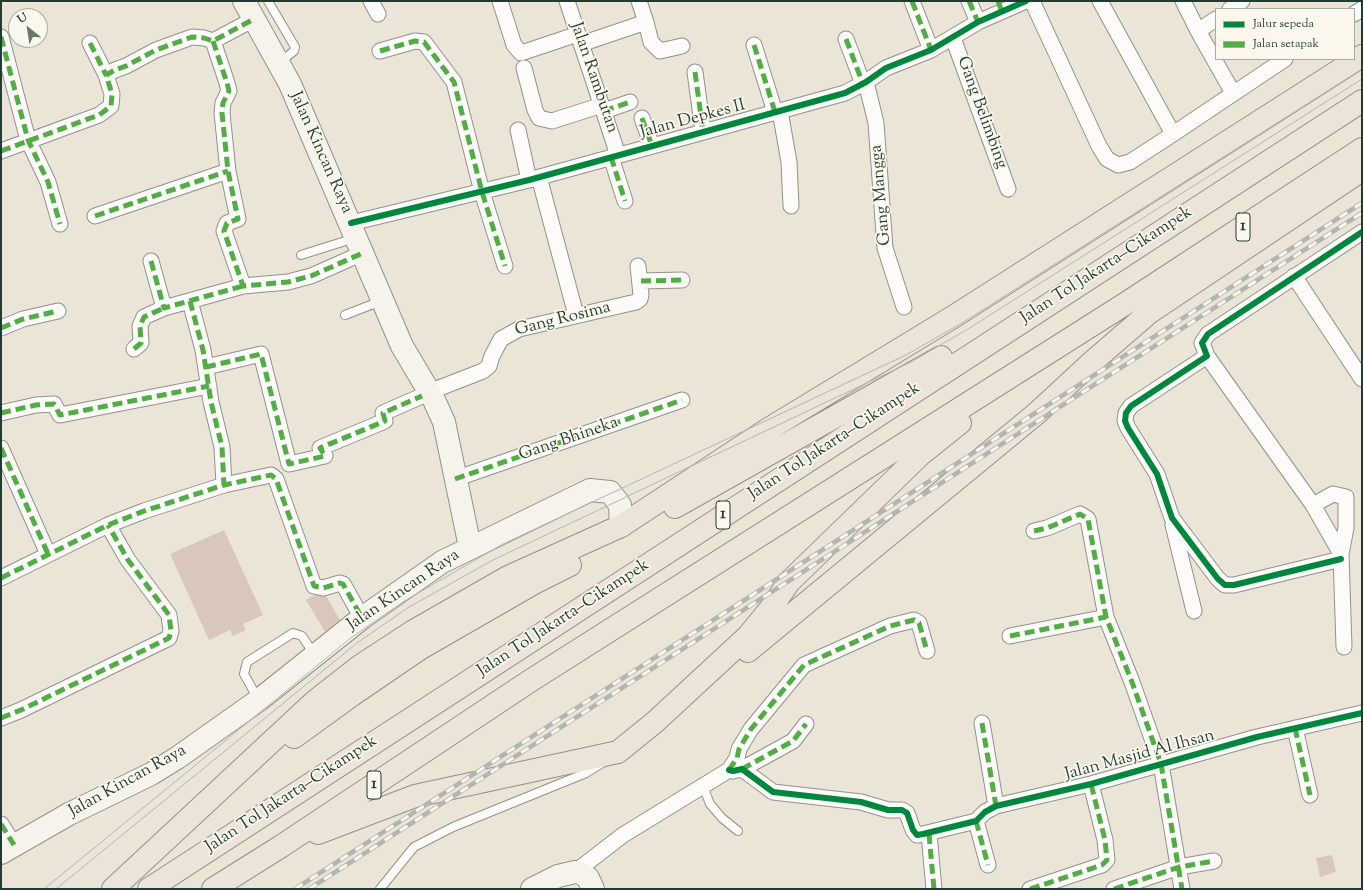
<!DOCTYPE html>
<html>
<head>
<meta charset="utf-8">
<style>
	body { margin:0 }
	#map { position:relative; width:1363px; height:890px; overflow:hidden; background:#ebe5d8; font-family:"Sorts Mill Goudy",serif }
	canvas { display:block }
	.frame { position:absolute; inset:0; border:2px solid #1f3d34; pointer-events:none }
	.legend { position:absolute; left:1215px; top:8px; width:140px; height:52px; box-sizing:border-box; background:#fbf7ec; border:1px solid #a3ada2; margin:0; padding:5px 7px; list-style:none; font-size:12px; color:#1f3d34 }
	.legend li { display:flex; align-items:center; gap:8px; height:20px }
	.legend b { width:20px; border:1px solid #a3ada2 }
	.north { position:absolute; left:8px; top:8px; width:40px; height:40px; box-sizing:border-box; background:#fbf7ec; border:1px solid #a3ada2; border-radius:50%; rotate:330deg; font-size:11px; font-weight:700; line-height:16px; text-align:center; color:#1f3d34 }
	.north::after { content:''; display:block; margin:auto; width:14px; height:18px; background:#66786d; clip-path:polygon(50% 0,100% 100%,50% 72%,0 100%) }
</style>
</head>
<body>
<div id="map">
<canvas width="1363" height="890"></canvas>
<div class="frame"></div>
<ul class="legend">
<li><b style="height:5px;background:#00873e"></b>Jalur sepeda</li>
<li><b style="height:5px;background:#52ad45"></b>Jalan setapak</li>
</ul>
<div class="north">U</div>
</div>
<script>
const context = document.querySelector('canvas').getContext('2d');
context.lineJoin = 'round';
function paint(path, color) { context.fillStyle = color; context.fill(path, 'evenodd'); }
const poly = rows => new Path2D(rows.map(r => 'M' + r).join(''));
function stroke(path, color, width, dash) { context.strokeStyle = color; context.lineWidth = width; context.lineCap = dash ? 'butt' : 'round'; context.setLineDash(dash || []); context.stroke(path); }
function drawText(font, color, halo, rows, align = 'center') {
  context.font = font + ' "Sorts Mill Goudy",serif'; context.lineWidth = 3.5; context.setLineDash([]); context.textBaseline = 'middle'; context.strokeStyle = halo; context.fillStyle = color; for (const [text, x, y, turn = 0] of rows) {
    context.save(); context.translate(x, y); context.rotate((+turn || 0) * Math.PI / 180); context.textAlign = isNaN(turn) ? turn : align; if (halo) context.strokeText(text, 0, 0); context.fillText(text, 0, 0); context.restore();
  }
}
paint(poly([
	[224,530,263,615,243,624,246,630,233,636,230,630,209,640,170,554],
	[314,595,326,596,340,620,325,632,306,600],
	[1332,855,1336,872,1320,877,1316,858]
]), '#d9c7bc');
const lane = poly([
	[268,1,295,47,294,51,279,63],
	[301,255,355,238],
	[345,315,381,301],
	[258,699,244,674,247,662,293,633,302,636,314,654],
	[703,786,710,804,722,818,738,831],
	[380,889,414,847,453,827,586,773,602,763]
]);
const street = poly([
	[371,1,378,14],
	[500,1,514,45,521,53,578,34],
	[567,1,618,155],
	[912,1,931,50],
	[969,1,978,22],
	[1032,1,1099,146,1107,159,1118,165,1130,162,1173,134,1285,59],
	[1100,1,1173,134],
	[1183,1,1198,31,1233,93],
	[1230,9,1242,1],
	[1354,14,1362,9],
	[646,22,651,42,660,51,682,46],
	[1198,31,1216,19],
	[1,37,28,140,48,182,60,224],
	[953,38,1008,189],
	[846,39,863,84],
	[213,41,227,83,229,91,223,103,222,113,228,171,238,219,227,223,224,231,243,286,288,282,311,276,363,253],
	[90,43,106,75],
	[581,44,646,22,639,1],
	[754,45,775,112],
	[380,51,415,41,424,42,454,82,482,192,505,266],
	[524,68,535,110,539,118,552,121,602,105],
	[695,72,703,131],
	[866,82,876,123,885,248,904,307],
	[604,111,630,102],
	[780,111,789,162,791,206],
	[642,118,652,146],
	[518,130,529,180],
	[1,151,99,115,111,106,112,94,106,75,115,70,126,66,156,50,192,37,204,38,213,41,254,19],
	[611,157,625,201],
	[539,177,576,315],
	[95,216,228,171],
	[351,223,529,180,845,93,866,82,886,68,931,50,978,22,1026,1],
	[151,261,164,308,243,286],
	[1294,276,1362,379],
	[641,281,682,280],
	[190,301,203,350,211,402,222,447,224,485],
	[1,328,23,319,58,311],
	[134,349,141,343,140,326,144,317,164,308],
	[1207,356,1313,505,1341,554,1344,647],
	[206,367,261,354,289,464,325,456,320,448,385,421,383,413,422,396],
	[429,392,483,371,489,366,492,356,501,339,519,329,636,302,640,299,641,295,638,266],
	[1,413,36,405,54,404,60,415,209,386],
	[1,448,48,554],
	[455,479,682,400],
	[1313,505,1333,494,1346,497,1346,528,1341,554],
	[1173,525,1194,611],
	[1034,531,1047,528,1080,514,1088,519,1106,617,1132,682,1161,764,1182,889],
	[1341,559,1234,585,1225,585,1218,579,1172,518,1157,474,1128,428,1125,421,1126,413,1131,406,1207,356,1202,343,1208,334,1362,232],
	[1,578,108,525,144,511,224,485,271,475,276,479,314,586,323,588,340,583,343,584,362,618],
	[1010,636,1106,617],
	[1,718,21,710,169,638,171,631,169,615,128,560,108,525],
	[982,723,996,806],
	[1295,728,1310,795],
	[742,769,793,741,806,724],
	[729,770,733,771,742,769,773,792,861,802,888,810,902,810,907,813,913,830,917,835,923,834,976,821,985,812,996,806,1091,784,1257,737,1362,713],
	[976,821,988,865],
	[1,824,14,845],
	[929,834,934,889],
	[575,872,623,835,729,770,737,758,739,749,751,729,804,665,890,626,914,620,919,623,927,651],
	[1030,889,1102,865,1107,860,1105,840,1091,784],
	[1114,889,1179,867,1214,861]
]);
const secondary = poly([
	[244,1,290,84,402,346,434,400,444,422,470,547],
	[1,853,69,814,151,774,177,758,259,700,362,618,442,562,590,490,610,492,620,505,621,526],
	[532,889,558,876,575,872,581,873,588,878,593,889]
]);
const highway = poly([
	[675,507,941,357],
	[748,651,1037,413,1092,362,1150,312,1362,170],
	[294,737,352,695,421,648,534,583,570,565],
	[318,833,415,796,618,752,655,722,748,636,771,608,789,582,920,455,960,423],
	[113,889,314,702,360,666,412,632,508,577,621,526,767,430,953,317,1362,56],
	[149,889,1362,101],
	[213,889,280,847,533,679,1125,304,1362,149]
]);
stroke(lane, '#91928a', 10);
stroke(street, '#91928a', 17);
stroke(secondary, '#91928a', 24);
stroke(highway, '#91928a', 24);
stroke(lane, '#fcfbf9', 8);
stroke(street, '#fcfbf9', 15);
stroke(secondary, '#f6f2ec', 22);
stroke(highway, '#ece3d9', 22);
stroke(poly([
	[44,889,352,637,406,600,503,544,906,355,962,323,1362,69],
	[56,889,357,643,409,607,493,560,911,362,968,329,1362,79]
]), '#b3b5b3', 1);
const rail = poly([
	[295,889,1362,203],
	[309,889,1362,213]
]);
stroke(rail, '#b3b5b3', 4.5);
stroke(rail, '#fbf7ec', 3, [9]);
stroke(poly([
	[912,1,931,50],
	[969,1,978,22],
	[998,1,1002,12],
	[1,37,28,140,48,182,60,224],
	[846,39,863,84],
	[213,41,227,83,229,91,223,103,222,113,228,171,238,219,227,223,224,231,243,286,288,282,311,276,363,253],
	[90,43,106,75],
	[754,45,775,112],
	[380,51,415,41,424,42,454,82,482,192,505,266],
	[695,72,703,131],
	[604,111,630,102],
	[642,118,652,146],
	[1,151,99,115,111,106,112,94,106,75,115,70,126,66,156,50,192,37,204,38,213,41,254,19],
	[611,157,625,201],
	[95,216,228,171],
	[151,261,164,308,243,286],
	[641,281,682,280],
	[190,301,203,350,211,402,222,447,224,485],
	[1,328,23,319,58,311],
	[134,349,141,343,140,326,144,317,164,308],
	[206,367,261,354,289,464,325,456,320,448,385,421,383,413,422,396],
	[1,413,36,405,54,404,60,415,209,386],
	[1,448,48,554],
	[455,479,682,400],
	[1034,531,1047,528,1080,514,1088,519,1106,617,1132,682,1161,764,1182,889],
	[1,578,108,525,144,511,224,485,271,475,276,479,314,586,323,588,340,583,343,584,362,618],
	[1010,636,1106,617],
	[1,718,21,710,169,638,171,631,169,615,128,560,108,525],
	[982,723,996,806],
	[1295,728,1310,795],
	[742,769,793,741,806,724],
	[729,770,737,758,739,749,751,729,804,665,890,626,914,620,919,623,927,651],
	[976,821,988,865],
	[1,824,14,845],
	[929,834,934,889],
	[1030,889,1102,865,1107,860,1105,840,1091,784],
	[1114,889,1179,867,1214,861]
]), '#52ad45', 5, [10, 5]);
stroke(poly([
	[351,223,529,180,845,93,866,82,886,68,931,50,978,22,1026,1],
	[1341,559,1234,585,1225,585,1218,579,1172,518,1157,474,1128,428,1125,421,1126,413,1131,406,1207,356,1202,343,1208,334,1362,232],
	[729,770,733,771,742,769,773,792,861,802,888,810,902,810,907,813,913,830,917,835,923,834,976,821,985,812,996,806,1091,784,1257,737,1362,713]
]), '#00873e', 6);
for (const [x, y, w] of [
	[1243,227,14],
	[723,515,14],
	[374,785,14]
]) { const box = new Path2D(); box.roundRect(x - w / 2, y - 14, w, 28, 3); context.fillStyle = '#fbf7ec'; context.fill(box); stroke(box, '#1f3d34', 1); }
drawText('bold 16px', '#1f3d34', null, [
	["1",1243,227],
	["1",723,515],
	["1",374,785]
]);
drawText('17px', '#1f3d34', '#fbf7ec', [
	["Jalan Rambutan",593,78,71],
	["Gang Belimbing",981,113,70],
	["Jalan Depkes II",693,120,-15],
	["Jalan Kincan Raya",320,153,66],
	["Gang Mangga",882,195,-95],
	["Jalan Tol Jakarta–Cikampek",1107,266,-33],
	["Gang Rosima",563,320,-14],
	["Gang Bhineka",569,440,-19],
	["Jalan Tol Jakarta–Cikampek",835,442,-33],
	["Jalan Kincan Raya",404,591,-34],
	["Jalan Tol Jakarta–Cikampek",564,619,-33],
	["Jalan Masjid Al Ihsan",1140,756,-15],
	["Jalan Kincan Raya",128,782,-29],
	["Jalan Tol Jakarta–Cikampek",292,795,-33]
]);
</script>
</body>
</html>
